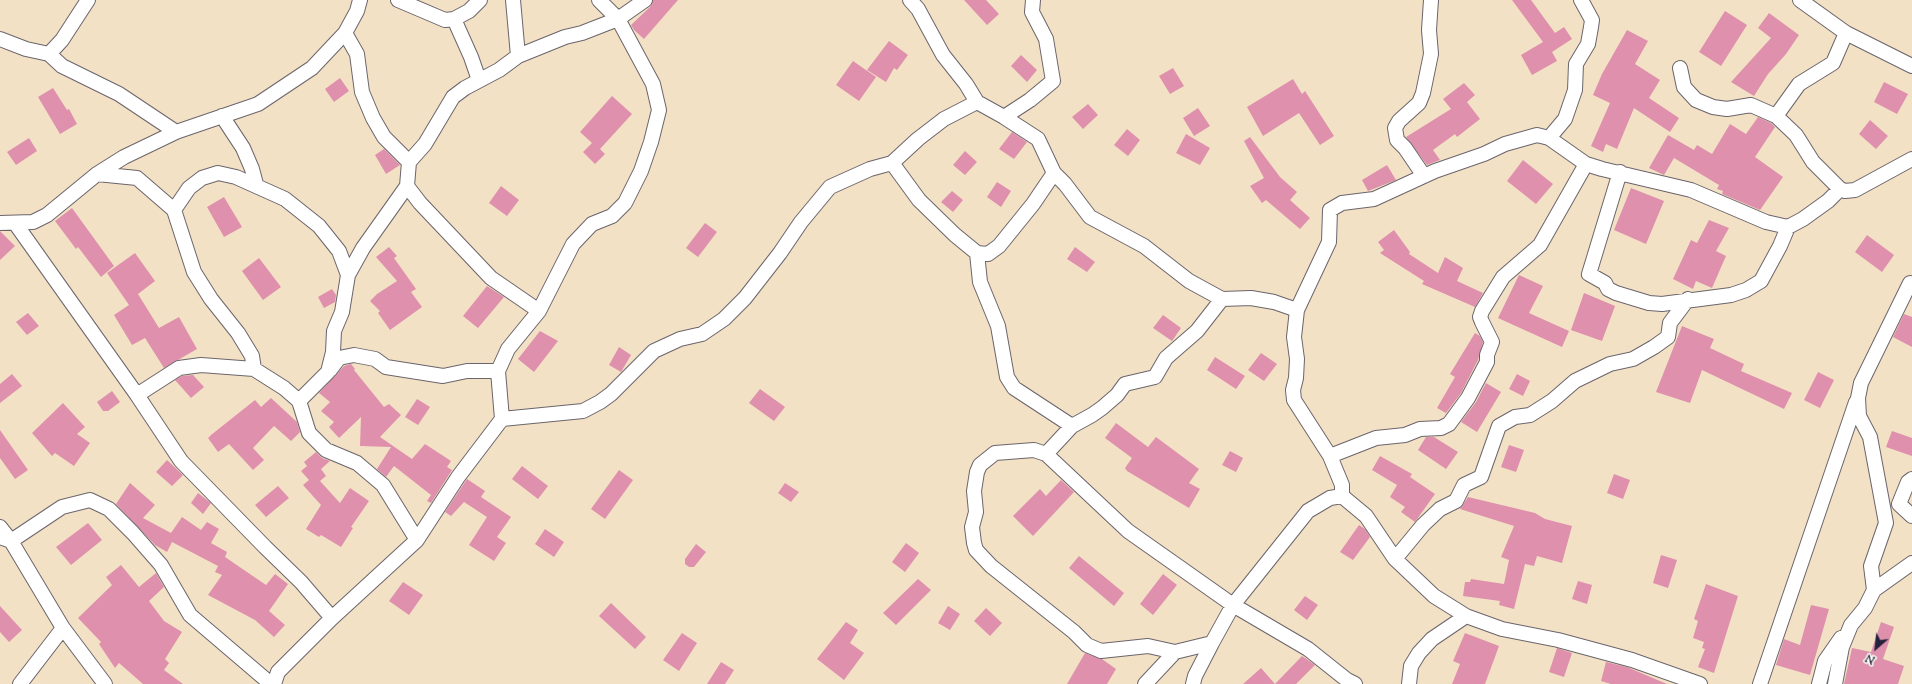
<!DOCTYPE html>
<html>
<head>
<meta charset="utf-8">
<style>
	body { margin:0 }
	#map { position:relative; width:1912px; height:684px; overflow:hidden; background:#f3e1c5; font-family:"Sorts Mill Goudy",serif }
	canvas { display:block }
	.north { position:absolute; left:1856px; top:628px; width:40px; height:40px; -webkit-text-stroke:3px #fdfcf7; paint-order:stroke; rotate:208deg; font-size:11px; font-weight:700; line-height:16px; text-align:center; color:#22223b }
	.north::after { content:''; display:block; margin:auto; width:14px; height:18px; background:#22223b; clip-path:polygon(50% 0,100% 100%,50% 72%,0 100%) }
</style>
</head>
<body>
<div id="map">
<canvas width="1912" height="684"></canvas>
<div class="north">N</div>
</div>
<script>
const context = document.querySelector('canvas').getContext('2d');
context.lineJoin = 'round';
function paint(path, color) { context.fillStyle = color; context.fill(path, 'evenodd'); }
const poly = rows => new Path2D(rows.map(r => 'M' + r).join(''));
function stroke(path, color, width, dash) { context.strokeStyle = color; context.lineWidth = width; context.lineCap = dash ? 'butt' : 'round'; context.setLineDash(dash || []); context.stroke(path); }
paint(poly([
	[653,0,678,0,644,39,634,30,631,25,650,7],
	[964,0,986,0,999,14,987,25],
	[1512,0,1531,0,1555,33,1564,27,1572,39,1552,52,1557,61,1532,75,1521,55,1543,42],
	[1725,11,1747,25,1721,66,1699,52],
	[1769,13,1799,35,1786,54,1768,74,1754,96,1731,82,1771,38,1758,28],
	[1627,30,1648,41,1635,64,1660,80,1649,98,1679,118,1670,132,1634,108,1617,149,1606,144,1603,152,1591,146,1610,103,1593,95,1602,74],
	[889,41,908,55,897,70,894,68,886,82,867,70],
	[1021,55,1037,70,1027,82,1011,66],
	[853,61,876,77,859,101,836,85],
	[1173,68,1184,86,1170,94,1159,76],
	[340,78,349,91,334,102,325,89],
	[1293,79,1302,94,1305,91,1334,136,1320,145,1299,113,1263,136,1247,107],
	[1884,82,1908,94,1897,114,1874,102],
	[1464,83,1475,95,1467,102,1480,119,1457,137,1455,134,1433,150,1440,160,1427,165,1406,137,1451,109,1443,99],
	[53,88,67,110,69,109,77,124,60,134,38,97],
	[612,96,632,114,600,149,605,154,595,164,583,152,592,143,580,132],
	[1088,104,1098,115,1083,129,1072,117],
	[1198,108,1210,126,1194,136,1183,118],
	[1758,117,1771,123,1775,127,1755,157,1783,177,1760,210,1722,194,1723,191,1717,189,1719,185,1674,158,1664,175,1649,168,1668,135,1694,150,1697,145,1712,154,1730,124,1746,134],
	[1870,120,1888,136,1876,149,1859,134],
	[1127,129,1140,140,1128,156,1114,145],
	[1012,132,1027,142,1014,159,999,149],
	[1186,134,1210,148,1200,165,1176,153],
	[1250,137,1280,177,1297,192,1290,200,1310,218,1300,229,1266,200,1262,203,1250,186,1264,178,1244,141],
	[29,138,37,151,16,165,7,152],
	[384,149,400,165,386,174,375,155],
	[965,151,977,162,965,175,953,165],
	[1523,160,1553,184,1536,204,1507,181],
	[1387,165,1396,180,1368,191,1362,180],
	[997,182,1011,191,1001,207,987,197],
	[501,186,519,200,507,216,489,203],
	[1631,188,1664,201,1646,244,1614,230],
	[952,191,963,200,953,212,941,202],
	[224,197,242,227,224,237,207,207],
	[72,208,114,266,101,277,78,247,76,249,55,221],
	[1709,220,1729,228,1716,251,1726,256,1712,288,1696,281,1693,289,1673,279,1691,240,1697,243],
	[705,223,717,232,698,257,686,248],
	[1394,230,1410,252,1409,254,1438,273,1445,257,1463,268,1457,281,1483,293,1475,307,1422,284,1424,281,1380,253,1384,250,1378,242],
	[0,231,15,246,0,260],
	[1867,235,1894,255,1882,272,1855,252],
	[389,247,397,256,394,258,416,289,411,292,422,307,390,330,378,313,380,311,370,301,377,294,397,281,376,257],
	[1075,247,1095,262,1087,272,1067,259],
	[135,253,155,281,138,294,159,328,179,317,197,349,164,368,145,338,132,345,114,315,129,305,107,273],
	[259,258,281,287,263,300,242,271],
	[1519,275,1543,286,1529,313,1569,331,1562,347,1498,318],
	[487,286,504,297,478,328,463,316],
	[332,289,336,295,335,302,324,308,318,297],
	[1584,293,1615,306,1602,341,1571,330],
	[28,313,39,326,27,335,16,322],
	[1904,314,1912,317,1912,347,1893,337],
	[1163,315,1181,328,1172,341,1153,328],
	[1682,326,1714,339,1710,348,1744,364,1741,371,1792,393,1784,409,1702,370,1690,403,1656,392],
	[540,331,558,341,534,372,518,359],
	[1475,333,1480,336,1483,342,1478,360,1461,393,1446,413,1437,408,1455,377,1450,374],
	[619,347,631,355,621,372,609,365],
	[1261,353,1277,364,1264,381,1248,370],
	[1215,357,1245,376,1236,389,1207,370],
	[351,364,355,369,354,370,384,407,389,404,401,415,380,437,412,459,425,444,451,461,447,467,452,470,431,503,427,501,431,495,394,466,386,477,377,469,391,447,360,446,361,417,339,438,329,427,334,422,321,411,330,402,319,393,344,366],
	[1818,372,1834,380,1820,408,1804,400],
	[12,374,22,386,0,403,0,384],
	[1517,374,1530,381,1523,396,1509,389],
	[193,375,204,387,191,398,175,380,182,376],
	[1486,383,1501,392,1477,432,1461,422,1476,402],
	[760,389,785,407,774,421,749,403],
	[112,391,120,402,108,411,103,411,97,402],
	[271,398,297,422,300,432,291,441,274,426,253,448,264,460,253,470,229,444,218,452,208,438,211,435,255,400,261,407],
	[417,399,430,407,418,425,405,417],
	[63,403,85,427,77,434,90,443,74,466,55,453,52,456,32,433],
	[1116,423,1148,447,1156,437,1199,469,1189,483,1200,489,1189,508,1127,471,1125,468,1132,458,1105,438],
	[0,430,28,470,15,479,0,458],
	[1892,431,1912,438,1912,456,1886,447],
	[1426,437,1434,437,1458,452,1446,469,1418,450],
	[1509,445,1524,450,1516,472,1501,467],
	[1230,451,1243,458,1236,472,1222,465],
	[316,452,322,458,330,461,321,469,326,476,320,481,340,503,350,488,369,501,351,527,353,528,341,547,321,535,319,537,306,529,321,505,303,485,309,480,301,471,307,466,304,462],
	[1380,456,1412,474,1410,477,1435,494,1415,522,1401,512,1405,507,1390,497,1397,485,1372,470],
	[167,460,183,475,172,486,156,472],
	[522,466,548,486,538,499,512,479],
	[619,470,633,480,605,519,591,509],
	[1614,474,1630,480,1623,499,1607,493],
	[467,479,485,491,481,497,511,517,497,537,506,543,494,561,469,545,487,517,464,502,451,516,445,512],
	[1061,480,1074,492,1033,536,1013,516,1040,489,1046,496],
	[130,483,155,505,143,518,171,533,182,517,201,530,207,522,219,529,211,543,227,552,225,557,266,585,275,574,288,584,269,611,285,625,274,637,255,620,208,595,222,575,215,572,218,566,172,542,167,552,155,545,116,504],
	[785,483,799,492,791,502,778,493],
	[278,486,289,498,266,517,255,505],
	[198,493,211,503,203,514,191,503],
	[1468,497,1535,513,1545,519,1572,526,1562,563,1537,556,1534,566,1525,564,1514,609,1499,605,1500,601,1463,596,1465,582,1470,582,1471,579,1504,584,1509,560,1501,557,1514,526,1460,509],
	[88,523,102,540,71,565,56,547],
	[1359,525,1365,529,1370,537,1353,560,1340,552],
	[545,529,564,542,554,557,535,544],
	[906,543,919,553,905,572,892,562],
	[696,544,706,552,694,567,689,567,685,564,685,559],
	[1661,555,1677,560,1668,588,1653,583],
	[1079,556,1124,593,1114,606,1069,568],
	[121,565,139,587,156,573,164,587,149,601,164,621,182,632,165,659,169,663,164,670,183,684,143,684,119,663,115,668,99,644,101,642,78,618,112,585,106,577],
	[1163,574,1177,585,1153,615,1140,604],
	[918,579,931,590,896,625,883,613],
	[1578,581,1592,585,1587,604,1572,599],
	[403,582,423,595,409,615,389,601],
	[1706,584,1738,596,1714,673,1698,667,1705,649,1702,648,1704,642,1693,638,1698,621,1694,619],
	[1305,596,1318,605,1307,620,1294,610],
	[611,603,646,637,635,649,599,616],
	[1811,605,1829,609,1810,675,1776,665,1784,639,1800,645],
	[0,606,22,630,9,642,0,632],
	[948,606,960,614,950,630,938,623],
	[986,608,1002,623,990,636,974,621],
	[846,622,858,630,850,643,864,653,844,680,817,659],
	[1881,622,1894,627,1883,659,1904,666,1898,684,1844,684,1852,648,1871,652],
	[682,633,697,643,679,671,663,660],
	[1465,633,1499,646,1485,684,1452,684,1460,664,1453,661],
	[1557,648,1572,653,1564,677,1549,672],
	[1085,653,1102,659,1116,669,1107,684,1067,684],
	[1302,656,1315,665,1296,684,1243,684,1261,668,1275,684],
	[721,662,734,670,725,684,707,684],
	[1606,662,1627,667,1667,684,1611,684,1601,681]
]), '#df90ad');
const street = poly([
	[398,0,445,20,454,19,469,11,480,0],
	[513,0,518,56],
	[910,0,918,9,943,55,966,84,977,102,1004,117,1038,139,1054,173,1065,184,1090,217,1144,246,1189,281,1222,299,1251,298,1274,302,1297,310],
	[1800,0,1846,33,1912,66],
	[454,19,471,57,479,80],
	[345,33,357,54,362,92,373,118,384,137,409,162],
	[0,39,26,49,49,54,62,66,119,94,176,132],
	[49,54,62,40,88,0],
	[1680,68,1684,87,1696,100,1713,107,1727,109,1751,105,1776,116,1796,135,1813,162,1840,189,1845,191,1855,190,1912,159],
	[222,116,243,148,252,169,256,184],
	[1776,116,1799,84,1833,63,1846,33],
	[1004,117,1030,100,1053,81,1046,39,1032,12,1033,0],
	[1549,138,1565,119,1575,90,1576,64,1588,44,1591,27,1592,20,1581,0],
	[892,163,919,200,955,235,977,253],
	[1620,172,1589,274,1605,283,1608,289,1616,293,1649,303,1662,304,1731,295,1746,290,1761,281,1780,246,1788,227],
	[1054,173,1033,204,999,246,988,254,977,253,980,282,998,326,1007,377,1014,388,1072,426],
	[97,174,137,178,174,210,194,272,211,299,238,333,252,356,254,369],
	[1424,176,1405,148,1397,140,1395,128,1399,121,1419,103,1423,93,1431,54,1429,30,1431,0],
	[174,210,189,188,202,178,218,173,236,177,285,199,319,226,339,251,348,275,342,312,334,331,333,352,328,372,299,401],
	[0,223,33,222,47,215,97,174,124,157,176,132,258,104,312,68,345,33,357,11,360,0],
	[15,223,137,395,181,461,265,547,301,582,332,618],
	[348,275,363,248,407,186],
	[539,311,491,278,420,203,407,186,409,162,425,144,453,97,465,88,499,70,518,56,565,37,582,33,618,19,645,0],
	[330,370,339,358,354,355,375,359,386,367,443,376,467,371,498,371],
	[137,395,179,368,201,365,254,369,284,388,299,401,309,433,326,450,357,463,383,485,417,540],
	[502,419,583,411,600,402,611,394,654,351,680,339,702,334,724,319,745,298,780,253,801,222,830,187,870,169,892,163,918,139,944,119,977,102],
	[1046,454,1072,426,1092,415,1102,408,1117,395,1125,384,1155,377,1166,358,1197,331,1222,299],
	[1330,456,1376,438,1405,435,1420,429,1441,428,1449,424,1468,398,1487,362,1487,355,1492,342,1482,322,1480,317,1482,311,1503,277,1540,245,1586,164],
	[1912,479,1908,482,1899,504,1912,516],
	[1342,496,1342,485,1330,456,1294,400,1293,390,1296,378,1297,359,1294,337,1297,310,1329,242,1330,210,1342,203,1374,199,1435,171,1484,154,1505,144,1537,135,1549,138,1586,164,1602,169,1691,190,1766,222,1788,227,1803,219,1828,201,1840,189],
	[0,527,11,541,63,628,105,684],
	[0,537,11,541,62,507,90,500,109,509,133,533,161,565,190,615,271,684],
	[1395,559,1423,525,1440,509,1456,501,1464,485,1481,477,1499,426,1515,417,1530,415,1552,401,1575,381,1610,364,1633,359,1654,347,1668,337,1670,323,1688,299],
	[1874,590,1912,563],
	[1175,652,1148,646,1101,651,1087,645,1074,632,991,566,976,550,974,543,972,527,976,512,974,491,977,472,980,465,995,453,1034,450,1046,454,1128,531,1233,605,1308,649,1347,680,1355,684],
	[20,684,63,628],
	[274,684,278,672,332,618,417,540,458,477,502,419,498,371,508,349,539,311,573,244,592,224,612,216,625,203,641,171,651,142,659,110,653,84,618,19,599,0],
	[1145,684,1175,652,1212,643],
	[1193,684,1195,676,1212,643,1233,605,1308,511,1330,498,1342,496,1366,516,1395,559,1434,596,1466,616,1502,629,1558,640,1632,660,1700,684],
	[1409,684,1411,666,1419,653,1432,639,1466,616],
	[1760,684,1856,402],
	[1819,684,1825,661,1841,638],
	[1835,684,1842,647,1851,625,1865,608,1874,590,1871,566,1886,523,1870,437,1859,416,1858,398,1861,383,1910,283]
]);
stroke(street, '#6b656b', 16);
stroke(street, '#fff', 14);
</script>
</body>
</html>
